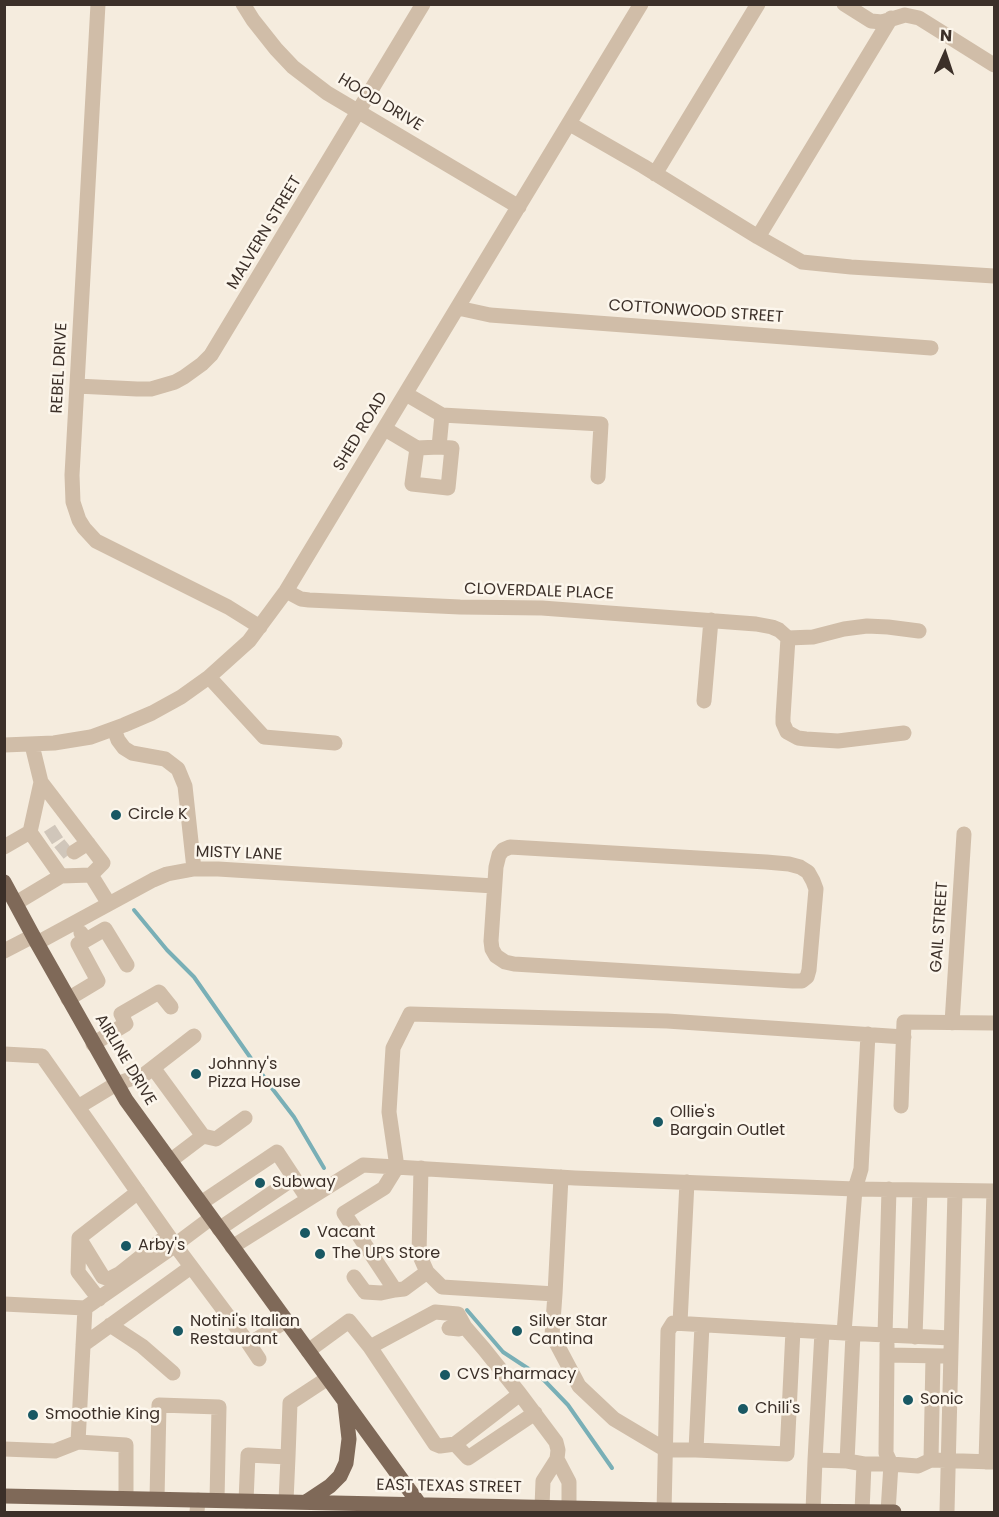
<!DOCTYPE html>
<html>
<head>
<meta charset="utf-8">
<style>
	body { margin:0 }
	#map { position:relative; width:999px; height:1517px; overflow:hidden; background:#f5ecde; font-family:Poppins,sans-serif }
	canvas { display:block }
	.frame { position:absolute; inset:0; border:6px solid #3c3029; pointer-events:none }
	.north { position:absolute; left:915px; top:24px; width:60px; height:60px; -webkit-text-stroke:4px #fcf6ec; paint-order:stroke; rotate:3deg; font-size:16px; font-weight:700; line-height:24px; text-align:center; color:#3c3029 }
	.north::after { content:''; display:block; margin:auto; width:21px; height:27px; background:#3c3029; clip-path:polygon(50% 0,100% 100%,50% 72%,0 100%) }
</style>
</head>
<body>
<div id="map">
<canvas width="999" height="1517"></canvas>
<div class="frame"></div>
<div class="north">N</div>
</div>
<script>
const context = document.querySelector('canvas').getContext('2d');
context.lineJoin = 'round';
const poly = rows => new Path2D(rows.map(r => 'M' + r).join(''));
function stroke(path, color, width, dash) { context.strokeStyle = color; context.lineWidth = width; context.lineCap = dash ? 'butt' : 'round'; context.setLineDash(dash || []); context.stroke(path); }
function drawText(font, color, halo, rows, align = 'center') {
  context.font = font + ' Poppins,sans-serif'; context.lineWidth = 5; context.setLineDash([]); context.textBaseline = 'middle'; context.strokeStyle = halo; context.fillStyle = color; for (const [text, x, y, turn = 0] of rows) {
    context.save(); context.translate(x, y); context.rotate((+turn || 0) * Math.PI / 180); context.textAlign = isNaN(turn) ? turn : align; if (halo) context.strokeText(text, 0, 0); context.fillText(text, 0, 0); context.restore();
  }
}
stroke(poly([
	[134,910,167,950,194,977,271,1087,294,1117,324,1168],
	[467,1310,503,1352,541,1377,568,1405,612,1468]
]), '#79afb6', 4);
stroke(poly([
	[48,838,59,831],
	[59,853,69,845]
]), '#d0c6ba', 15, [15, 8]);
stroke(poly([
	[98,4,72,475,73,502,79,520,84,528,96,541,228,607,260,627],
	[243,4,253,20,276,49,293,67,327,93,519,207],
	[844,4,871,21,882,22,905,15,919,18,994,65],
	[570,124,643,166,758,237,802,262,851,267,994,276],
	[655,174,758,4],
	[758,237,891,18],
	[458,308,490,315,931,348],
	[77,386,137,389,151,389,175,382,184,377,202,364,211,355,423,4],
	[406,394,442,415,439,447],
	[442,415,601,424,598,477],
	[385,429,417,448,412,484,448,488,452,448,439,447,417,448],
	[286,591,301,599,309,600,460,607,542,608,756,624,772,627,779,630,788,638],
	[788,638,783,717,783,723,787,732,798,738,806,739,838,741,904,733],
	[788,638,813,637,844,629,867,626,888,627,919,631],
	[209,677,264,737,335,743],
	[704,701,711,620],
	[114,729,118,740,124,748,132,753,165,759,178,769,185,786,194,869],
	[4,745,54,743,91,737,124,725,152,713,181,697,209,677,249,641,286,591,641,4],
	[32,745,41,782,103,863,91,875,61,876,30,832,41,782],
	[4,847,30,832],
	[510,847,766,862,789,864,800,867,808,872,813,881,816,889,809,970,807,977,802,981,793,981,514,964,505,962,496,956,492,949,491,941,496,867,499,855,503,850,510,847],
	[74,852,88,843],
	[91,875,109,904],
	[16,903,61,876],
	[81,933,86,940,105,929,127,965],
	[37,943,153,880,167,874,194,869,218,869,494,886],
	[4,951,33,936],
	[68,999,98,981,78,944,86,940],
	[952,1023,964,834],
	[93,1044,126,1024,121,1014,159,992,171,1007],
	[4,1054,42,1056,175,1245,249,1344,286,1321],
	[154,1069,203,1136,216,1139,245,1118],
	[901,1106,904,1022,994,1023],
	[78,1107,116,1084,145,1074,194,1036],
	[170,1161,203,1136],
	[421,1168,419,1254,427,1272,442,1287,555,1294,552,1335,579,1386,614,1419,666,1450,696,1450],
	[201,1203,277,1152,308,1199],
	[219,1229,294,1178],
	[79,1238,103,1277,109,1279,119,1274,168,1235],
	[79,1238,138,1192],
	[79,1238,78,1272,99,1299],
	[232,1247,363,1165,575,1178,855,1189,994,1191],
	[427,1272,404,1289,395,1290,344,1213,384,1188,397,1167,389,1112,393,1048,410,1014,667,1021,904,1037],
	[354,1277,365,1292,381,1293,395,1290],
	[555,1294,561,1177],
	[4,1304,85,1308],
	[680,1323,687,1182],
	[110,1325,142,1346,173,1373],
	[702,1325,696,1450,787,1454,793,1330],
	[449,1328,459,1329,465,1327],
	[844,1333,951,1338],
	[885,1335,889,1189],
	[915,1337,920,1190],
	[249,1344,259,1359],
	[887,1344,887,1355,943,1356],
	[83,1345,191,1267],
	[370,1347,435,1312,458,1314,465,1327,484,1349,520,1394],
	[308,1351,349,1321,370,1347,435,1444,440,1446,455,1444,520,1394,556,1442,558,1450,557,1459,569,1482,569,1508],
	[455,1444,468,1458,535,1413],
	[4,1449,55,1451,78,1442],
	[288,1457,290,1403,328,1378],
	[815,1460,822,1332],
	[931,1460,933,1356],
	[847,1461,853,1334],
	[986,1462,994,1191],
	[864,1464,891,1464,886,1453,887,1355],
	[126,1498,126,1445,78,1442,85,1308,167,1251,211,1218],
	[157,1499,159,1405,219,1407,217,1500],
	[246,1501,248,1455,288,1457,286,1501],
	[542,1507,543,1481,557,1459],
	[813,1511,815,1460,847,1461,864,1464,862,1512],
	[197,1512,198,1500],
	[664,1512,668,1331,673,1323,844,1333,855,1189,861,1169,868,1034],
	[888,1512,891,1464,918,1466,931,1460,994,1462],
	[947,1512,955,1191]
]), '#d0bda8', 15);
stroke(poly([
	[4,882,37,943,126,1100,423,1509],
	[4,1496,664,1510,894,1512],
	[306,1502,330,1486,340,1476,346,1463,349,1439,345,1404]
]), '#7f6958', 15);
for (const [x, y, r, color] of [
	[116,815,6,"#195863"],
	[196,1074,6,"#195863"],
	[658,1122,6,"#195863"],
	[260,1183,6,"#195863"],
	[305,1233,6,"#195863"],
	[126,1246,6,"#195863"],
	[320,1254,6,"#195863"],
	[178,1331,6,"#195863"],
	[517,1331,6,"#195863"],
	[445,1375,6,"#195863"],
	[908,1400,6,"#195863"],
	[743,1409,6,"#195863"],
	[33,1415,6,"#195863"]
]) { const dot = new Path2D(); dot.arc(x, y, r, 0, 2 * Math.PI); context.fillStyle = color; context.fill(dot); stroke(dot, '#fcf6ec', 2); }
drawText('16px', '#3c3029', '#fcf6ec', [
	["HOOD DRIVE",380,103,31],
	["MALVERN STREET",265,233,-59],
	["COTTONWOOD STREET",696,312,4],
	["REBEL DRIVE",60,368,-87],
	["SHED ROAD",361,432,-59],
	["CLOVERDALE PLACE",539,592,2],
	["MISTY LANE",239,854,2],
	["GAIL STREET",940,927,-86],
	["AIRLINE DRIVE",125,1060,59],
	["EAST TEXAS STREET",449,1487,1]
]);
drawText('16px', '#3c3029', '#fcf6ec', [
	["Circle K",128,815],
	["Johnny's",208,1065],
	["Pizza House",208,1083],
	["Ollie's",670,1113],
	["Bargain Outlet",670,1131],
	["Subway",272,1183],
	["Vacant",317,1233],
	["Arby's",138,1246],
	["The UPS Store",332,1254],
	["Notini's Italian",190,1322],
	["Restaurant",190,1340],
	["Silver Star",529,1322],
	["Cantina",529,1340],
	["CVS Pharmacy",457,1375],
	["Sonic",920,1400],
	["Chili's",755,1409],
	["Smoothie King",45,1415]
], 'left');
</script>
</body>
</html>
